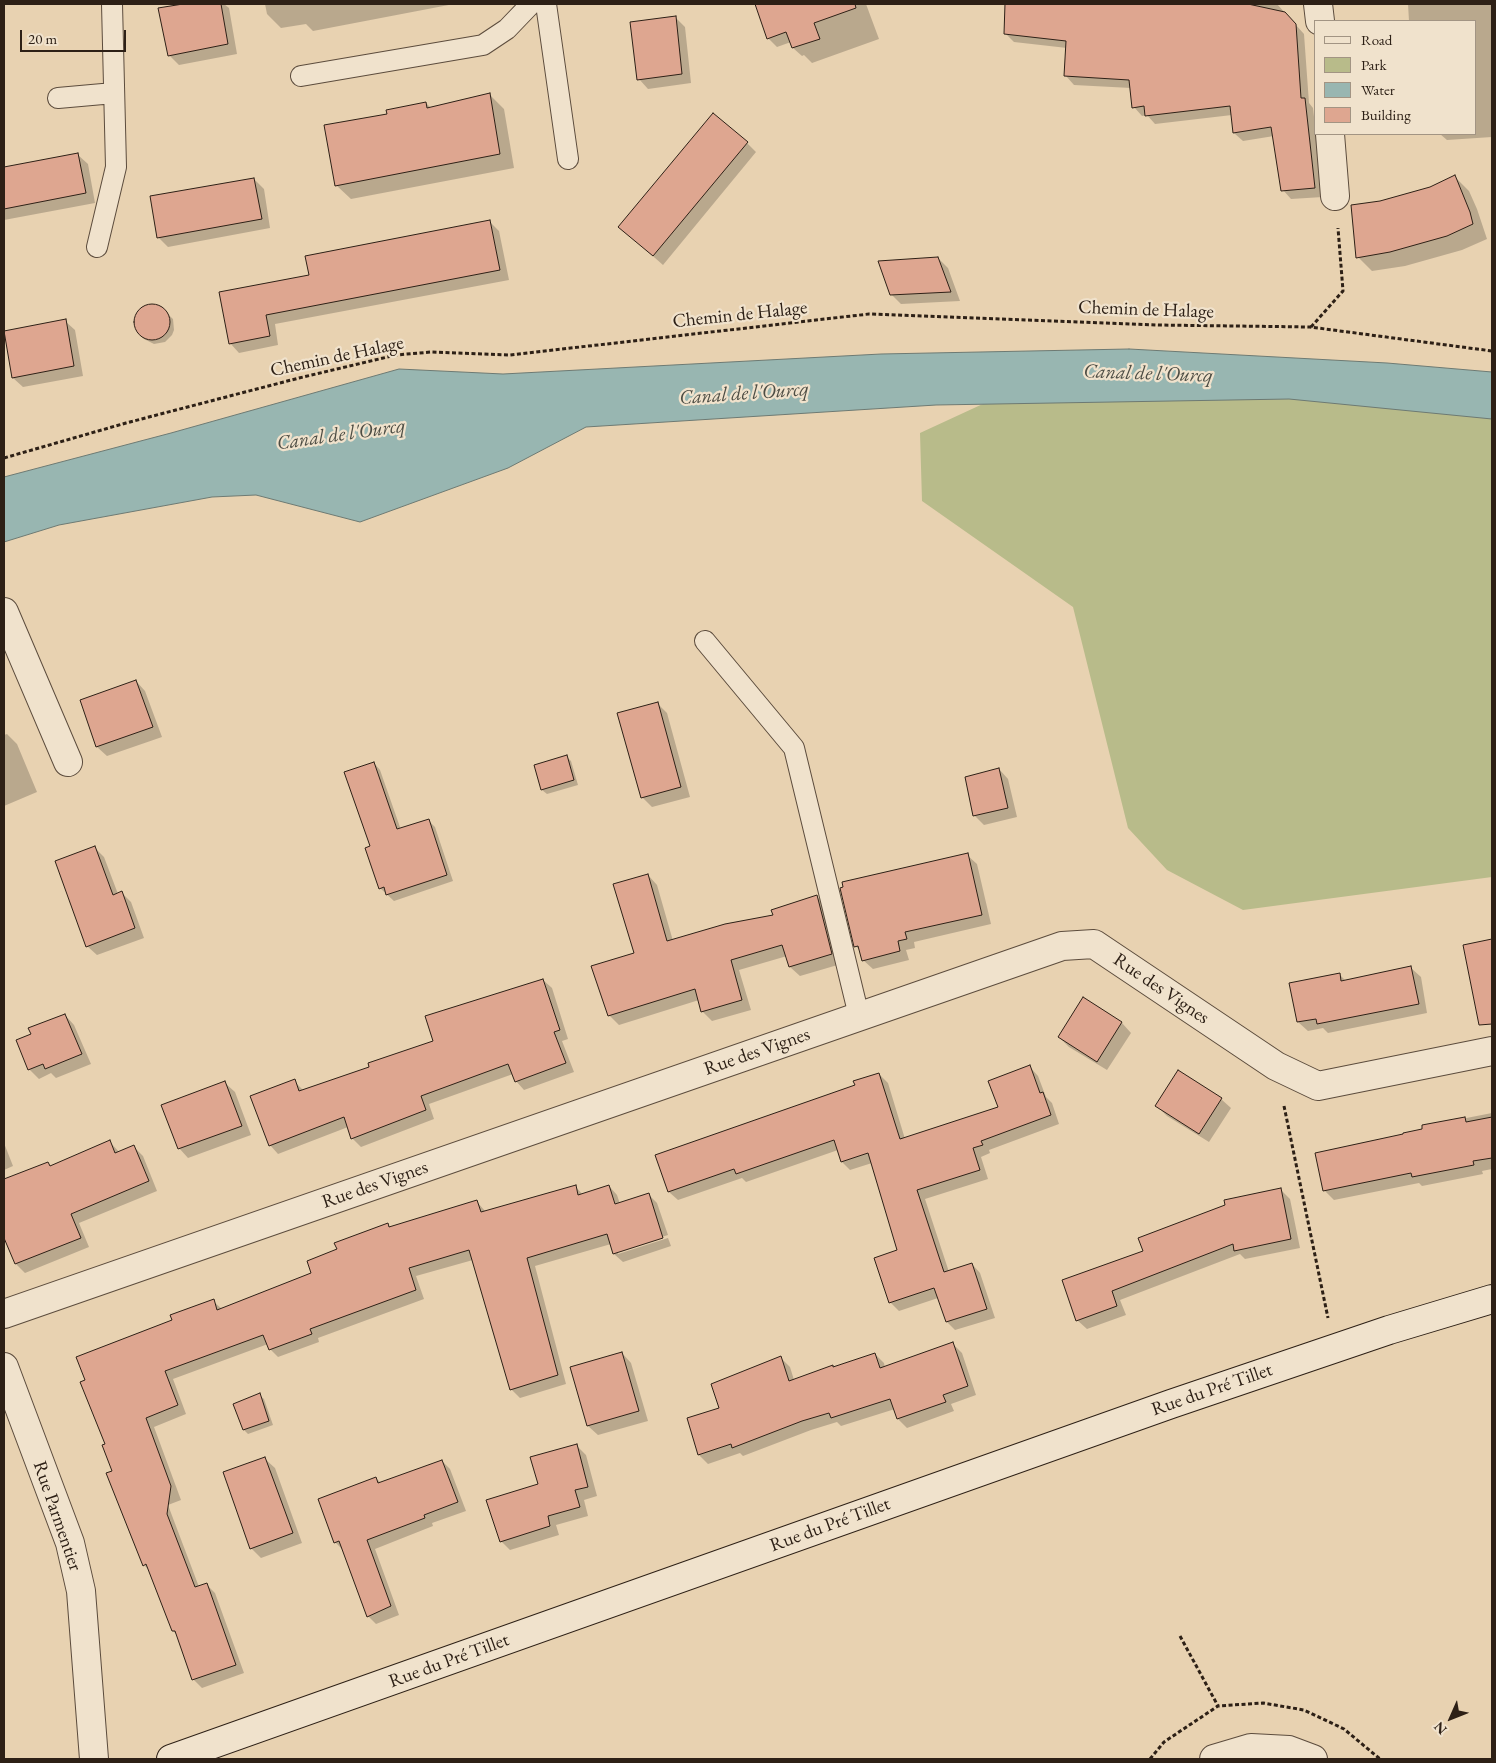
<!DOCTYPE html>
<html>
<head>
<meta charset="utf-8">
<style>
	body { margin:0 }
	#map { position:relative; width:1496px; height:1763px; overflow:hidden; background:#e8d2b1; font-family:"EB Garamond",serif }
	canvas { display:block }
	.frame { position:absolute; inset:0; border:5px solid #2d2016; pointer-events:none }
	.legend { position:absolute; left:1314px; top:20px; width:162px; height:115px; box-sizing:border-box; background:#f0e2cc; border:1px solid #a29483; margin:0; padding:6px 9px; list-style:none; font-size:15px; color:#2d2016 }
	.legend li { display:flex; align-items:center; gap:10px; height:25px }
	.legend b { width:25px; border:1px solid #a29483 }
	.north { position:absolute; left:1426px; top:1693px; width:50px; height:50px; -webkit-text-stroke:4px #f0e2cc; paint-order:stroke; rotate:226deg; font-size:14px; font-weight:700; line-height:20px; text-align:center; color:#2d2016 }
	.north::after { content:''; display:block; margin:auto; width:18px; height:22px; background:#2d2016; clip-path:polygon(50% 0,100% 100%,50% 72%,0 100%) }
	.scale { position:absolute; left:20px; top:30px; width:106px; height:22px; box-sizing:border-box; border:2px solid #2d2016; border-top:0; padding-left:6px; font-size:15px; line-height:18px; white-space:nowrap; color:#2d2016; -webkit-text-stroke:4px #f0e2cc; paint-order:stroke }
</style>
</head>
<body>
<div id="map">
<canvas width="1496" height="1763"></canvas>
<div class="frame"></div>
<ul class="legend">
<li><b style="height:6px;background:#f0e2cc"></b>Road</li>
<li><b style="height:14px;background:#b8bb8a"></b>Park</li>
<li><b style="height:14px;background:#98b6b1"></b>Water</li>
<li><b style="height:14px;background:#dea690"></b>Building</li>
</ul>
<div class="north">N</div>
<div class="scale">20 m</div>
</div>
<script>
const context = document.querySelector('canvas').getContext('2d');
context.lineJoin = 'round';
function paint(path, color) { context.fillStyle = color; context.fill(path, 'evenodd'); }
const poly = rows => new Path2D(rows.map(r => 'M' + r).join(''));
function stroke(path, color, width, dash) { context.strokeStyle = color; context.lineWidth = width; context.lineCap = dash ? 'butt' : 'round'; context.setLineDash(dash || []); context.stroke(path); }
function drawText(font, color, halo, rows, align = 'center') {
  context.font = font + ' "EB Garamond",serif'; context.lineWidth = 4.5; context.setLineDash([]); context.textBaseline = 'middle'; context.strokeStyle = halo; context.fillStyle = color; for (const [text, x, y, turn = 0] of rows) {
    context.save(); context.translate(x, y); context.rotate((+turn || 0) * Math.PI / 180); context.textAlign = isNaN(turn) ? turn : align; if (halo) context.strokeText(text, 0, 0); context.fillText(text, 0, 0); context.restore();
  }
}
paint(poly([
	[1026,384,1492,406,1492,877,1243,910,1167,870,1128,828,1073,607,922,501,920,433]
]), '#b8bb8a');
const water = poly([
	[1129,349,1387,363,1492,372,1492,419,1289,399,936,405,586,427,508,468,360,522,256,495,212,497,59,525,4,542,4,477,171,433,399,369,503,374,881,354,1129,349]
]);
paint(water, '#98b6b1');
stroke(water, '#6d7a73', 1);
paint(poly([
	[190,4,224,4,229,8,237,54,179,65,169,55,160,9],
	[265,4,454,4,313,31,306,24,281,28,267,14],
	[781,4,866,4,879,39,812,63,804,55,802,56,793,48,791,42,777,47,768,38,758,7],
	[1006,4,1080,4,1118,8,1118,4,1277,4,1304,34,1309,103,1313,108,1323,197,1291,199,1283,190,1274,136,1243,141,1234,133,1232,115,1155,124,1147,115,1142,116,1134,107,1131,88,1074,85,1066,76,1067,48,1014,42,1005,33],
	[1408,4,1492,4,1492,137,1447,140,1440,134,1475,134,1475,21,1409,21],
	[675,17,685,27,691,83,648,89,639,79],
	[490,95,504,109,514,168,351,199,336,185,389,115,426,103,431,108],
	[747,143,756,152,663,265,620,227],
	[78,155,88,164,95,203,4,220,4,168],
	[1455,177,1469,191,1477,209,1487,239,1462,250,1405,266,1372,271,1358,257,1380,202,1430,189],
	[254,179,264,189,270,228,168,247,158,237],
	[490,222,499,231,509,280,275,324,278,345,239,353,230,343,310,276],
	[938,258,948,268,960,301,901,304,891,294],
	[154,305,159,306,173,319,174,330,172,335,165,342,154,344,144,339,139,334,134,324,136,314,144,306],
	[65,321,75,330,83,376,23,387,13,378],
	[136,681,145,691,162,737,107,756,97,747,81,701],
	[657,703,667,713,690,797,652,807,642,797],
	[7,734,17,744,37,792,4,806,4,735],
	[566,756,571,761,578,785,547,794,542,790],
	[374,763,380,770,401,830,428,820,435,827,453,881,394,901,380,888,371,847],
	[999,769,1008,779,1017,817,984,825,974,815],
	[95,848,104,857,118,894,122,893,131,902,144,938,97,955,87,946],
	[967,855,977,864,991,924,914,942,915,948,906,950,909,960,873,969,863,960,861,952,856,946],
	[648,875,657,885,673,941,775,916,817,897,827,906,841,964,800,976,790,967,787,956,739,970,751,1010,712,1021,702,1011,699,1000,619,1025,609,1015,635,954],
	[1492,940,1492,1002,1484,1004,1464,946],
	[1411,968,1421,977,1427,1013,1328,1033,1323,1028,1308,1031,1298,1022,1340,975,1346,981],
	[543,980,552,988,568,1039,562,1041,574,1072,524,1090,516,1081,513,1074,429,1104,434,1119,361,1147,352,1138,348,1127,278,1154,270,1145,294,1081,304,1091,371,1068,435,1042],
	[1084,998,1122,1023,1131,1033,1107,1070,1069,1047,1059,1037],
	[65,1015,74,1025,91,1064,56,1078,51,1073,39,1079,29,1069,32,1035],
	[1030,1067,1038,1076,1046,1097,1052,1103,1059,1124,989,1150,990,1153,981,1157,988,1179,925,1199,949,1272,972,1264,980,1273,995,1318,955,1330,947,1322,938,1298,899,1311,890,1302,898,1251,872,1163,850,1170,842,1162,838,1150,746,1182,742,1178,678,1200,669,1192,657,1155,856,1086,879,1074,888,1083,905,1139,1000,1108],
	[225,1083,235,1092,251,1135,188,1158,179,1148],
	[1221,1099,1231,1108,1209,1142,1167,1116,1157,1106],
	[1492,1113,1492,1169,1482,1171,1483,1174,1422,1186,1419,1183,1334,1200,1324,1190,1424,1130,1441,1123],
	[110,1142,120,1153,134,1147,143,1156,157,1191,79,1223,89,1247,25,1273,16,1264,4,1234,4,1224,46,1207],
	[4,1143,13,1166,4,1170],
	[575,1186,583,1195,609,1186,617,1195,620,1204,649,1195,657,1203,668,1235,618,1251,618,1254,668,1238,671,1246,623,1262,614,1254,611,1244,535,1266,566,1384,520,1398,511,1389,473,1260,416,1276,424,1299,318,1338,319,1342,278,1357,270,1349,268,1344,173,1379,186,1414,154,1427,181,1500,168,1505,199,1587,206,1584,215,1593,244,1673,202,1688,193,1679,177,1635,173,1631,150,1571,144,1565,114,1472,107,1445,173,1320,213,1301,222,1309,313,1273,338,1250,388,1225,391,1228,477,1202,486,1212],
	[1281,1190,1290,1199,1300,1248,1245,1259,1240,1254,1120,1300,1126,1315,1087,1329,1077,1320,1144,1252],
	[953,1344,962,1353,976,1395,951,1404,954,1411,907,1428,898,1419,895,1409,841,1426,837,1422,811,1430,743,1456,740,1453,708,1464,699,1455,721,1408,781,1358,790,1367,794,1380,832,1366,834,1368,875,1354,884,1363,885,1368],
	[622,1353,631,1363,648,1421,598,1435,588,1426],
	[259,1395,264,1399,273,1425,248,1434,244,1430],
	[577,1446,586,1455,597,1496,584,1500,588,1516,556,1525,559,1535,510,1550,501,1541,540,1485],
	[265,1459,275,1468,302,1543,261,1558,251,1548],
	[442,1461,450,1469,466,1511,432,1523,433,1526,375,1549,399,1615,376,1624,368,1616,344,1551,335,1542,376,1478,381,1483]
]), '#0003');
const building = poly([
	[183,4,221,4,228,44,168,56,158,8,183,4],
	[755,4,855,4,856,8,814,23,820,39,792,48,786,32,767,39,755,4],
	[1005,4,1248,4,1285,12,1296,24,1301,98,1305,98,1315,188,1281,191,1271,127,1233,133,1230,106,1145,116,1144,106,1132,108,1129,80,1064,76,1066,41,1004,34,1005,4],
	[676,16,682,74,637,80,630,22,676,16],
	[490,93,500,154,335,186,324,125,387,114,386,110,426,102,427,108,490,93],
	[713,113,748,142,653,256,618,227,713,113],
	[78,153,86,193,4,209,4,167,78,153],
	[1455,175,1470,212,1473,224,1447,236,1390,252,1356,258,1351,205,1380,201,1430,187,1455,175],
	[254,178,262,219,157,238,150,196,254,178],
	[490,220,500,270,266,315,270,336,229,344,219,292,309,275,305,256,490,220],
	[938,257,951,292,890,295,878,261,938,257],
	'134 322a18 18 0 1 1 36 0a18 18 0 1 1-36 0Z',
	[66,319,74,366,12,378,4,331,66,319],
	[136,680,153,727,96,747,80,700,136,680],
	[658,702,681,787,641,798,617,713,658,702],
	[567,755,574,780,541,790,534,765,567,755],
	[374,762,397,829,429,819,447,875,386,895,384,887,379,889,365,848,370,846,344,772,374,762],
	[999,768,1008,808,973,816,965,777,999,768],
	[95,846,113,895,122,891,135,928,86,947,55,861,95,846],
	[968,853,982,915,905,932,907,939,898,941,900,951,862,961,858,946,854,947,840,888,843,887,842,882,968,853],
	[648,874,667,941,725,924,773,915,771,910,817,895,832,954,789,967,782,945,731,960,742,1000,701,1012,695,989,608,1016,591,966,634,953,613,884,648,874],
	[1492,939,1492,1024,1479,1025,1463,945,1492,939],
	[1411,966,1419,1004,1317,1024,1316,1019,1297,1022,1289,983,1340,973,1341,981,1411,966],
	[543,979,560,1030,554,1032,566,1063,515,1082,508,1064,421,1096,426,1110,351,1139,344,1117,269,1146,250,1096,295,1079,299,1091,369,1067,368,1063,433,1041,425,1016,543,979],
	[1083,997,1122,1022,1097,1062,1058,1037,1083,997],
	[65,1014,82,1054,45,1069,43,1064,28,1070,16,1040,31,1034,28,1028,65,1014],
	[1030,1065,1040,1093,1043,1092,1051,1115,981,1141,983,1145,973,1148,980,1170,917,1190,944,1272,972,1263,987,1309,946,1322,934,1288,889,1303,874,1258,897,1250,868,1153,841,1162,834,1140,736,1174,734,1169,668,1192,655,1155,855,1085,853,1081,879,1073,900,1139,998,1107,988,1081,1030,1065],
	[1178,1070,1222,1098,1199,1134,1155,1106,1178,1070],
	[225,1081,242,1126,178,1149,161,1105,225,1081],
	[1465,1117,1466,1122,1492,1117,1492,1158,1473,1161,1474,1165,1412,1177,1411,1173,1323,1191,1315,1153,1403,1134,1403,1133,1422,1129,1422,1125,1465,1117],
	[110,1140,115,1153,134,1145,149,1181,71,1214,81,1238,15,1264,4,1238,4,1179,48,1162,50,1166,110,1140],
	[576,1185,578,1195,609,1185,615,1204,649,1193,663,1238,613,1254,607,1234,527,1258,558,1375,510,1390,469,1250,409,1268,416,1290,310,1329,312,1334,269,1350,263,1335,165,1371,178,1405,146,1418,171,1486,167,1514,195,1587,207,1583,236,1665,192,1680,175,1631,172,1631,146,1564,143,1566,106,1473,112,1471,102,1445,105,1444,80,1382,85,1380,76,1357,172,1320,170,1315,214,1299,217,1310,311,1273,307,1261,337,1249,334,1243,388,1223,389,1227,477,1200,481,1212,576,1185],
	[1281,1188,1291,1239,1234,1251,1233,1244,1112,1291,1117,1306,1076,1321,1062,1280,1143,1251,1138,1238,1225,1205,1224,1200,1281,1188],
	[953,1342,968,1386,943,1395,946,1402,897,1419,890,1399,831,1418,829,1413,802,1421,732,1448,731,1444,698,1455,687,1418,719,1408,711,1384,781,1356,789,1381,833,1365,833,1367,875,1353,880,1368,953,1342],
	[622,1352,639,1411,587,1426,570,1367,622,1352],
	[260,1393,269,1421,243,1430,233,1404,260,1393],
	[577,1444,588,1487,575,1490,580,1507,548,1516,550,1526,500,1542,486,1500,538,1484,530,1457,577,1444],
	[265,1457,293,1533,250,1549,223,1472,265,1457],
	[442,1460,458,1502,424,1515,425,1518,367,1540,391,1606,367,1617,339,1541,334,1543,318,1499,376,1477,378,1483,442,1460]
]);
paint(building, '#dea690');
stroke(building, '#2d2016', 1);
const lane = poly([
	[546,4,568,159],
	[301,76,483,45,507,29,531,4],
	[58,98,114,93],
	[97,247,116,167,112,4],
	[705,641,794,748,859,1016]
]);
const street = poly([
	[1318,4,1320,21],
	[1330,134,1335,196],
	[4,612,68,762],
	[4,1314,1062,946,1094,944,1276,1066,1318,1086,1492,1051],
	[4,1367,70,1543,81,1591,94,1759],
	[1214,1759,1251,1748,1289,1750,1313,1759]
]);
const secondary = poly([
	[171,1759,1171,1404,1389,1330,1492,1299]
]);
stroke(lane, '#5c4c3d', 22);
stroke(street, '#5c4c3d', 30);
stroke(secondary, '#2d2016', 30);
stroke(poly([
	[1311,327,1343,291,1338,228],
	[4,458,126,423,299,378,396,355,431,352,510,355,869,314,1158,325,1310,327,1492,351],
	[1284,1106,1328,1318],
	[1180,1636,1218,1706],
	[1150,1759,1164,1742,1218,1706,1263,1703,1304,1710,1344,1729,1380,1759]
]), '#2d2016', 3, [4, 2.5]);
stroke(lane, '#f0e2cc', 20);
stroke(street, '#f0e2cc', 28);
stroke(secondary, '#f0e2cc', 28);
drawText('19px', '#2d2016', '#f0e2cc', [
	["Chemin de Halage",1146,310,2],
	["Chemin de Halage",740,315,-6],
	["Chemin de Halage",337,357,-12],
	["Rue des Vignes",1161,989,34],
	["Rue des Vignes",757,1052,-19],
	["Rue des Vignes",375,1185,-19],
	["Rue du Pré Tillet",1212,1390,-19],
	["Rue Parmentier",57,1516,71],
	["Rue du Pré Tillet",830,1525,-20],
	["Rue du Pré Tillet",449,1661,-20]
]);
drawText('italic 20px', '#4d4d44', '#f0e2cc', [
	["Canal de l'Ourcq",1148,374,2],
	["Canal de l'Ourcq",744,394,-4],
	["Canal de l'Ourcq",341,435,-8]
]);
</script>
</body>
</html>
